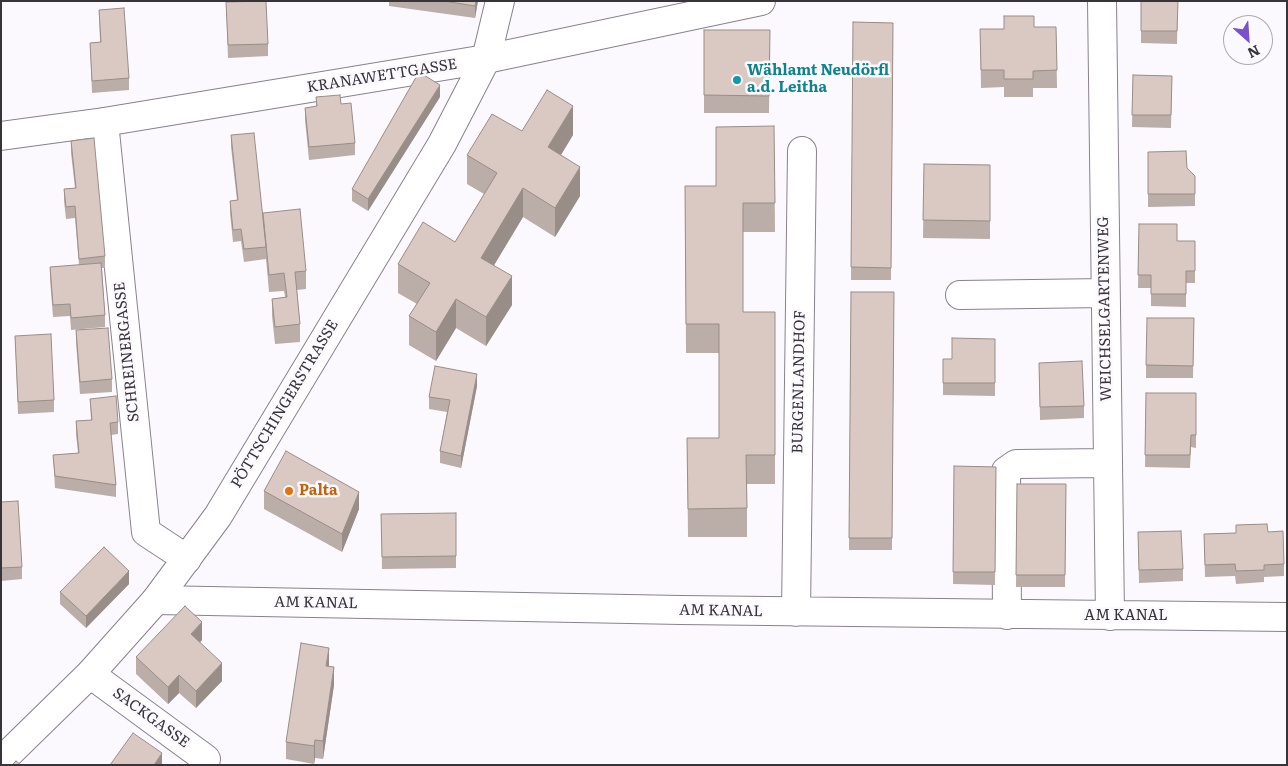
<!DOCTYPE html>
<html>
<head>
<meta charset="utf-8">
<style>
	body { margin:0 }
	#map { position:relative; width:1288px; height:766px; overflow:hidden; background:#fcf9fe; font-family:Literata,serif }
	canvas { display:block }
	.frame { position:absolute; inset:0; border:2px solid #38353a; pointer-events:none }
	.north { position:absolute; left:1223px; top:15px; width:50px; height:50px; box-sizing:border-box; background:#fcf9fe; border:1px solid #aeabb0; border-radius:50%; rotate:154deg; font-size:14px; font-weight:700; line-height:20px; text-align:center; color:#38353a }
	.north::after { content:''; display:block; margin:auto; width:18px; height:22px; background:#7952cb; clip-path:polygon(50% 0,100% 100%,50% 72%,0 100%) }
</style>
</head>
<body>
<div id="map">
<canvas width="1288" height="766"></canvas>
<div class="frame"></div>
<div class="north">N</div>
</div>
<script>
const context = document.querySelector('canvas').getContext('2d');
context.lineJoin = 'round';
const poly = rows => new Path2D(rows.map(r => 'M' + r).join(''));
function stroke(path, color, width, dash) { context.strokeStyle = color; context.lineWidth = width; context.lineCap = dash ? 'butt' : 'round'; context.setLineDash(dash || []); context.stroke(path); }
function paint(path, color) { context.fillStyle = color; context.fill(path, 'evenodd'); }
function drawText(font, color, halo, rows, align = 'center') {
  context.font = font + ' Literata,serif'; context.lineWidth = 5; context.setLineDash([]); context.textBaseline = 'middle'; context.strokeStyle = halo; context.fillStyle = color; for (const [text, x, y, turn = 0] of rows) {
    context.save(); context.translate(x, y); context.rotate((+turn || 0) * Math.PI / 180); context.textAlign = isNaN(turn) ? turn : align; if (halo) context.strokeText(text, 0, 0); context.fillText(text, 0, 0); context.restore();
  }
}
const minor = poly([
	[1102,1,1110,616],
	[104,122,146,532,187,559],
	[1,136,104,122,486,59,761,1],
	[960,295,1105,293],
	[156,600,681,610,1287,617],
	[796,612,802,151],
	[1007,615,1006,471,1016,464,1107,463],
	[90,674,206,759,204,765]
]);
const major = poly([
	[1,761,90,674,156,600,218,516,442,144,486,59,500,1]
]);
stroke(minor, '#89818e', 30);
stroke(major, '#89818e', 30);
stroke(minor, '#fff', 28);
stroke(major, '#fff', 28);
paint(poly([
	[389,1,478,1,475,18,389,6],
	[1141,1,1178,1,1177,44,1141,43],
	[226,2,268,44,268,56,228,58],
	[99,10,129,78,129,90,92,93,90,43,100,42],
	[853,22,893,23,891,280,851,280],
	[1034,27,1056,27,1057,88,1033,88,1033,97,1004,97,1004,87,981,88,980,29,1004,29],
	[704,30,770,48,769,113,704,113],
	[1133,75,1172,76,1171,128,1132,127],
	[316,97,341,104,355,143,355,155,309,160,305,120,305,108,316,106],
	[440,97,368,211,352,201,352,189],
	[774,126,775,232,743,232,743,312,775,312,775,484,747,484,747,537,688,537,687,438,719,438,719,353,686,353,685,186,716,186],
	[522,131,573,135,561,155,580,196,555,237,523,217,494,265,512,305,486,346,456,328,436,361,409,345,409,316,417,304,398,293,398,264,455,242,484,194,467,184,467,155],
	[231,135,263,219,306,271,306,289,297,290,300,324,300,342,275,344,272,316,272,299,285,297,284,291,269,292,266,259,244,262,241,241,233,242,230,213,230,201,237,200,231,147],
	[71,141,105,256,105,268,102,268,105,315,105,327,71,330,70,316,53,317,50,279,50,267,79,265,75,218,66,219,64,201,64,189,75,188,71,153],
	[1148,152,1187,168,1195,176,1195,206,1148,207],
	[924,164,990,165,990,239,923,238],
	[1139,224,1177,241,1195,241,1195,283,1186,283,1186,307,1151,306,1151,288,1138,288],
	[851,292,894,292,892,550,849,550],
	[1194,318,1193,378,1146,378,1146,365],
	[76,330,112,379,112,392,80,394,76,342],
	[15,336,54,400,54,412,18,414],
	[995,339,995,396,943,395,943,359,952,359],
	[1039,363,1084,406,1084,418,1040,420],
	[477,386,461,468,440,463,440,451,447,412,429,409,429,397],
	[1146,393,1196,393,1196,448,1191,447,1190,468,1145,467],
	[90,399,118,422,118,434,111,435,116,485,116,497,55,488,53,455,78,453,76,434,76,421,91,420],
	[954,466,996,467,995,585,953,584],
	[1017,484,1066,484,1065,587,1016,587],
	[264,491,359,509,342,552,264,509],
	[1,502,22,567,22,579,1,581],
	[381,514,456,556,456,568,382,569],
	[1138,532,1183,569,1183,581,1139,583],
	[1268,532,1284,564,1284,576,1264,577,1264,582,1236,584,1235,576,1205,577,1204,534],
	[129,584,86,628,60,604,60,592],
	[202,640,200,642,222,681,196,708,179,693,168,704,136,674,136,657],
	[329,666,334,685,323,759,315,758,314,764,286,759,286,742]
]), '#bbada8');
paint(poly([
	[476,1,478,1,475,18,475,6],
	[440,85,440,97,368,211,368,199],
	[573,106,573,135,548,176,548,147],
	[580,167,580,196,555,237,555,208],
	[523,188,523,217,481,287,481,258],
	[512,276,512,305,486,346,486,317],
	[456,299,456,328,436,361,436,332],
	[477,374,477,386,461,468,461,456],
	[359,492,359,509,342,552,342,534],
	[129,571,129,584,86,628,86,616],
	[202,622,202,640,191,652,191,634],
	[329,648,329,665,326,683,326,666],
	[222,663,222,681,196,708,196,691],
	[334,667,334,685,323,759,323,741],
	[179,675,179,693,168,704,168,687],
	[315,740,315,758,314,764,314,746],
	[162,753,162,765,154,765]
]), '#998d88');
const building = poly([
	[266,1,268,44,228,45,226,2,266,1],
	[444,1,476,1,475,6,444,1],
	[1141,1,1178,1,1177,31,1141,31,1141,1],
	[124,8,129,78,92,81,90,43,101,42,99,10,124,8],
	[1004,16,1034,16,1034,27,1056,27,1057,70,1033,71,1033,79,1004,79,1004,70,981,70,980,29,1004,29,1004,16],
	[853,22,893,23,891,268,851,267,853,22],
	[704,30,770,30,769,96,704,95,704,30],
	[419,72,440,85,368,199,352,189,419,72],
	[1133,75,1172,76,1171,115,1132,115,1133,75],
	[547,90,573,106,548,147,580,167,555,208,523,188,481,258,512,276,486,317,456,299,436,332,409,316,430,283,398,264,423,222,455,242,497,173,467,155,492,114,522,131,547,90],
	[340,95,341,104,351,103,355,143,309,147,305,108,317,106,316,97,340,95],
	[774,126,775,203,743,203,743,312,775,312,775,455,746,455,747,508,688,509,687,438,719,438,719,324,686,324,685,186,716,186,716,127,774,126],
	[254,133,266,247,244,249,241,229,233,230,230,201,238,200,231,135,254,133],
	[94,138,105,256,79,259,75,206,66,207,64,189,76,188,71,141,94,138],
	[1186,151,1187,168,1195,176,1195,194,1148,194,1148,152,1186,151],
	[924,164,990,165,990,221,923,220,924,164],
	[300,209,306,271,295,272,300,324,275,327,272,299,287,297,284,273,269,275,263,213,300,209],
	[1139,224,1177,224,1177,241,1195,241,1195,271,1186,271,1186,294,1151,294,1151,275,1138,275,1139,224],
	[101,263,105,315,71,318,70,304,53,305,50,267,101,263],
	[851,292,894,292,892,538,849,538,851,292],
	[1147,318,1194,318,1193,366,1146,365,1147,318],
	[108,328,112,379,80,382,76,330,108,328],
	[51,334,54,400,18,402,15,336,51,334],
	[952,338,995,339,995,383,943,383,943,359,952,359,952,338],
	[1082,361,1084,406,1040,407,1039,363,1082,361],
	[435,366,477,374,461,456,440,451,450,400,429,397,435,366],
	[1146,393,1196,393,1196,435,1191,435,1190,455,1145,455,1146,393],
	[116,396,118,422,110,423,116,485,55,476,53,455,79,453,76,421,92,420,90,399,116,396],
	[286,451,359,492,342,534,264,491,286,451],
	[954,466,996,467,995,572,953,572,954,466],
	[1017,484,1066,484,1065,575,1016,575,1017,484],
	[18,501,22,567,1,568,1,502,18,501],
	[456,513,456,556,382,557,381,514,456,513],
	[1267,524,1268,532,1283,531,1284,564,1264,565,1264,570,1236,571,1235,564,1205,565,1204,534,1236,533,1236,525,1267,524],
	[1181,531,1183,569,1139,570,1138,532,1181,531],
	[104,547,129,571,86,616,60,592,104,547],
	[185,606,202,622,191,634,222,663,196,691,179,675,168,687,136,657,185,606],
	[301,643,329,648,326,666,334,667,323,741,315,740,314,746,286,742,301,643],
	[133,733,162,753,154,765,110,765,133,733],
	[16,761,21,765,12,765,16,761]
]);
paint(building, '#dac9c3');
stroke(building, '#998d88', 1);
for (const [x, y, r, color] of [
	[737,80,5,"#0f9aa8"],
	[289,491,5,"#e8710a"]
]) { const dot = new Path2D(); dot.arc(x, y, r, 0, 2 * Math.PI); context.fillStyle = color; context.fill(dot); stroke(dot, '#fcf9fe', 2); }
drawText('bold 15px', '#0d838f', '#fcf9fe', [
	["Wählamt Neudörfl",747,71],
	["a.d. Leitha",747,88]
], 'left');
drawText('15px', '#38353a', '#fcf9fe', [
	["KRANAWETTGASSE",382,76,-9],
	["WEICHSELGARTENWEG",1105,309,-91],
	["SCHREINERGASSE",127,352,-96],
	["BURGENLANDHOF",799,382,-89],
	["PÖTTSCHINGERSTRASSE",285,404,-59],
	["AM KANAL",316,603,1],
	["AM KANAL",721,611,1],
	["AM KANAL",1126,616],
	["SACKGASSE",151,718,36]
]);
drawText('bold 15px', '#c56008', '#fcf9fe', [
	["Palta",299,491]
], 'left');
</script>
</body>
</html>
